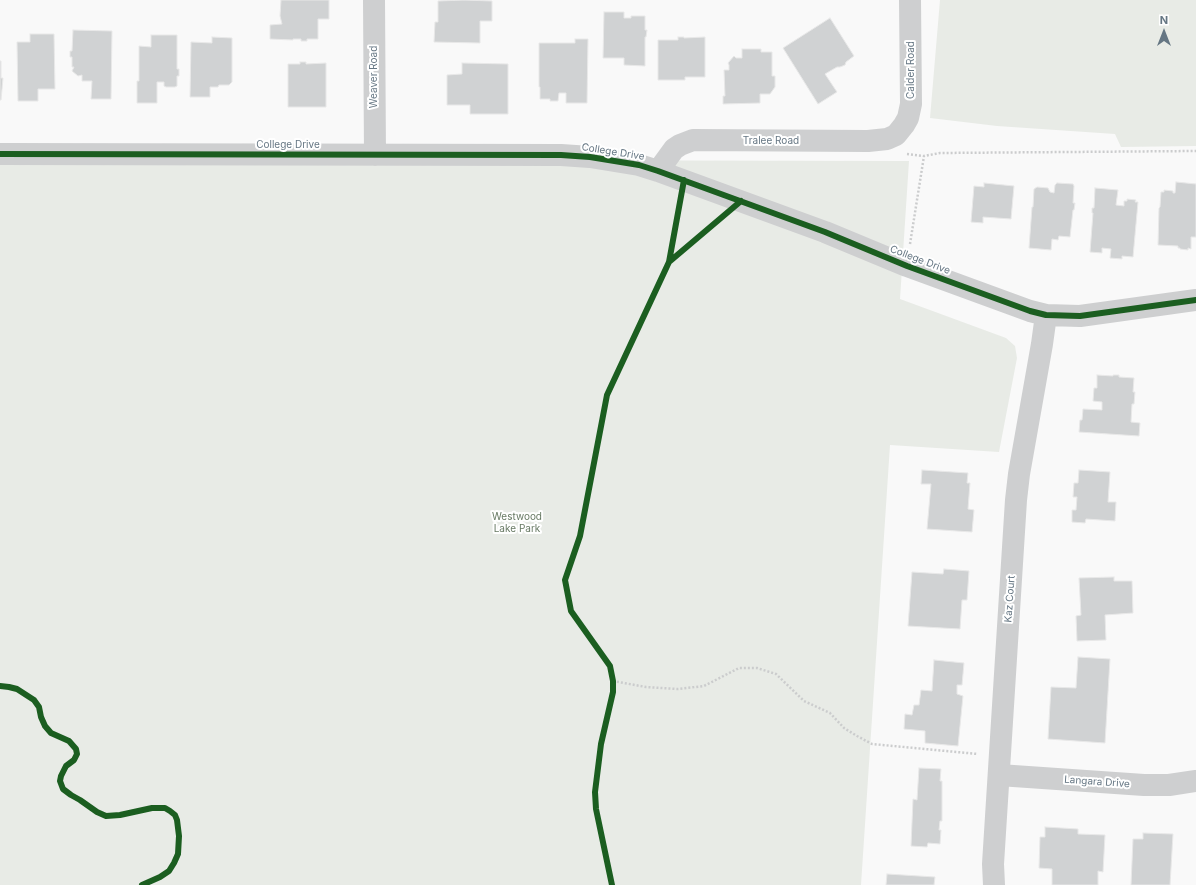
<!DOCTYPE html>
<html>
<head>
<meta charset="utf-8">
<style>
	body { margin:0 }
	#map { position:relative; width:1196px; height:885px; overflow:hidden; background:#f9f9f9; font-family:Inter,sans-serif }
	canvas { display:block }
	.north { position:absolute; left:1144px; top:12px; width:40px; height:40px; -webkit-text-stroke:3px #fff; paint-order:stroke; rotate:0deg; font-size:11px; font-weight:700; line-height:16px; text-align:center; color:#657683 }
	.north::after { content:''; display:block; margin:auto; width:14px; height:18px; background:#657683; clip-path:polygon(50% 0,100% 100%,50% 72%,0 100%) }
</style>
</head>
<body>
<div id="map">
<canvas width="1196" height="885"></canvas>
<div class="north">N</div>
</div>
<script>
const context = document.querySelector('canvas').getContext('2d');
context.lineJoin = 'round';
function paint(path, color) { context.fillStyle = color; context.fill(path, 'evenodd'); }
const poly = rows => new Path2D(rows.map(r => 'M' + r).join(''));
function stroke(path, color, width, dash) { context.strokeStyle = color; context.lineWidth = width; context.lineCap = dash ? 'butt' : 'round'; context.setLineDash(dash || []); context.stroke(path); }
function drawText(font, color, halo, rows, align = 'center') {
  context.font = font + ' Inter,sans-serif'; context.lineWidth = 4; context.setLineDash([]); context.textBaseline = 'middle'; context.strokeStyle = halo; context.fillStyle = color; for (const [text, x, y, turn = 0] of rows) {
    context.save(); context.translate(x, y); context.rotate((+turn || 0) * Math.PI / 180); context.textAlign = isNaN(turn) ? turn : align; if (halo) context.strokeText(text, 0, 0); context.fillText(text, 0, 0); context.restore();
  }
}
paint(poly([
	[940,0,1196,0,1196,146,1121,147,1115,134,997,126,930,118],
	[0,159,909,161,900,299,1006,338,1015,346,1017,358,999,452,890,445,861,885,0,885]
]), '#e8ebe6');
const building = poly([
	[281,0,329,0,329,19,318,19,318,39,307,39,307,41,301,41,301,39,293,39,293,40,270,39,270,25,282,24,280,16,281,0],
	[464,0,492,1,492,21,480,21,480,43,434,42,435,22,438,22,438,1,464,0],
	[604,12,624,12,624,18,631,18,631,16,645,16,645,30,647,30,646,37,645,37,645,66,624,65,624,58,603,58,604,12],
	[830,18,854,56,846,62,845,65,840,67,837,67,825,74,837,92,818,104,783,48,830,18],
	[73,30,112,31,111,99,91,99,92,81,82,81,82,75,78,76,72,71,74,67,72,67,72,57,70,57,70,51,72,51,73,30],
	[30,34,54,34,55,89,38,89,38,101,18,101,17,42,30,42,30,34],
	[151,35,177,35,177,69,179,69,179,76,177,76,177,86,175,87,166,87,164,86,164,82,157,82,157,103,137,103,137,81,139,81,139,46,151,47,151,35],
	[212,37,232,38,232,82,229,85,219,85,218,87,210,87,210,97,190,97,191,42,212,43,212,37],
	[678,37,684,37,684,38,705,37,705,77,685,77,685,80,658,80,658,40,678,40,678,37],
	[575,39,588,39,587,103,566,103,566,93,559,93,558,101,550,101,550,99,540,99,540,87,539,87,539,43,575,43,575,39],
	[742,49,761,49,761,52,772,52,772,76,775,76,775,87,770,94,760,94,760,103,723,104,723,96,725,96,724,70,729,70,729,65,728,63,734,56,736,58,742,58,742,49],
	[0,61,1,61,1,78,3,78,1,100,0,100,0,61],
	[300,62,306,62,306,64,326,63,326,107,288,107,288,64,300,64,300,62],
	[462,63,508,64,508,114,470,114,470,105,447,105,447,75,462,74,462,63],
	[1176,182,1196,184,1196,237,1191,237,1191,249,1188,248,1188,250,1180,249,1180,248,1178,248,1178,246,1158,245,1159,208,1160,207,1161,192,1164,192,1164,190,1173,191,1173,193,1175,193,1176,182],
	[984,183,1014,186,1011,219,983,217,983,223,971,222,974,186,984,187,984,183],
	[1057,183,1073,184,1074,186,1073,203,1075,203,1074,210,1073,210,1070,237,1059,236,1058,240,1052,239,1051,250,1029,248,1032,207,1033,207,1034,189,1037,187,1048,188,1050,192,1054,193,1055,185,1057,183],
	[1095,188,1118,190,1116,205,1124,206,1124,201,1127,201,1127,199,1136,200,1135,202,1138,202,1133,257,1122,256,1122,259,1110,258,1111,249,1102,248,1102,253,1090,252,1093,213,1092,213,1092,208,1094,208,1095,188],
	[1097,375,1113,376,1113,375,1119,375,1119,377,1134,378,1133,392,1135,392,1134,404,1132,404,1131,422,1140,423,1139,436,1079,432,1080,420,1082,420,1083,409,1102,410,1102,402,1093,401,1094,388,1097,388,1097,375],
	[922,470,968,473,967,483,970,483,968,509,974,510,972,532,927,529,931,484,921,484,922,470],
	[1079,470,1110,472,1108,502,1116,502,1115,521,1086,519,1085,523,1072,522,1072,510,1076,510,1077,497,1073,497,1074,483,1078,483,1079,470],
	[944,569,969,571,967,600,962,600,960,629,908,626,912,572,943,574,944,569],
	[1114,577,1114,581,1132,581,1133,613,1105,615,1106,640,1077,641,1076,616,1081,615,1079,578,1114,577],
	[1078,657,1110,659,1105,743,1048,739,1051,687,1076,688,1078,657],
	[934,660,964,663,962,685,957,685,957,694,963,696,958,746,925,743,925,731,904,729,905,714,912,715,914,705,919,705,921,690,932,691,934,660],
	[919,768,941,769,940,781,942,781,942,821,940,821,939,830,941,830,940,844,928,843,927,847,911,846,913,799,917,800,919,768],
	[1045,827,1078,829,1078,834,1105,835,1103,872,1098,871,1098,885,1052,885,1052,869,1039,868,1040,837,1045,837,1045,827],
	[1143,833,1173,834,1170,885,1131,885,1133,839,1143,839,1143,833],
	[887,874,935,877,934,885,886,885,887,874]
]);
paint(building, '#d0d2d3');
stroke(building, '#e8e8e8', 1);
stroke(poly([
	[907,154,924,156,940,153,1196,151],
	[910,244,924,156],
	[613,681,646,687,678,689,704,686,739,668,757,668,776,674,804,701,830,713,844,728,857,736,872,744,978,754]
]), '#cbcccd', 2.5, [2, 2]);
stroke(poly([
	[374,0,375,155],
	[0,154,561,155,590,157,639,165,658,171,825,232,907,266,1030,311,1046,315,1080,316,1196,300],
	[658,171,674,149,680,145,693,140,868,141,887,139,896,135,904,125,908,118,911,104,910,0],
	[999,775,1144,785,1169,785,1196,781],
	[994,885,993,864,1016,500,1019,474,1042,344,1046,315]
]), '#cecfd0', 22);
stroke(poly([
	[0,154,561,155,590,157,639,165,658,171,825,232,907,266,1030,311,1046,315,1080,316,1196,300],
	[669,262,741,201],
	[0,686,9,687,17,689,34,700,39,707,41,717,45,726,51,733,69,741,76,749,77,754,74,760,66,766,61,776,60,781,63,789,71,795,80,800,97,812,106,816,120,815,152,808,165,808,170,811,175,815,177,820,179,836,178,854,174,863,169,871,160,877,142,885],
	[612,885,596,809,595,792,601,744,613,692,613,681,610,666,571,611,565,580,580,536,607,395,669,262,684,180]
]), '#1b5e20', 6);
drawText('10px', '#657683', '#fff', [
	["Calder Road",911,70,-90],
	["Weaver Road",374,77,-90],
	["Tralee Road",771,141],
	["College Drive",288,145],
	["College Drive",613,152,9],
	["College Drive",920,260,21],
	["Kaz Court",1010,599,-86],
	["Langara Drive",1097,782,4]
]);
drawText('10px', '#687a64', '#fff', [
	["Westwood",517,517],
	["Lake Park",517,529]
]);
</script>
</body>
</html>
